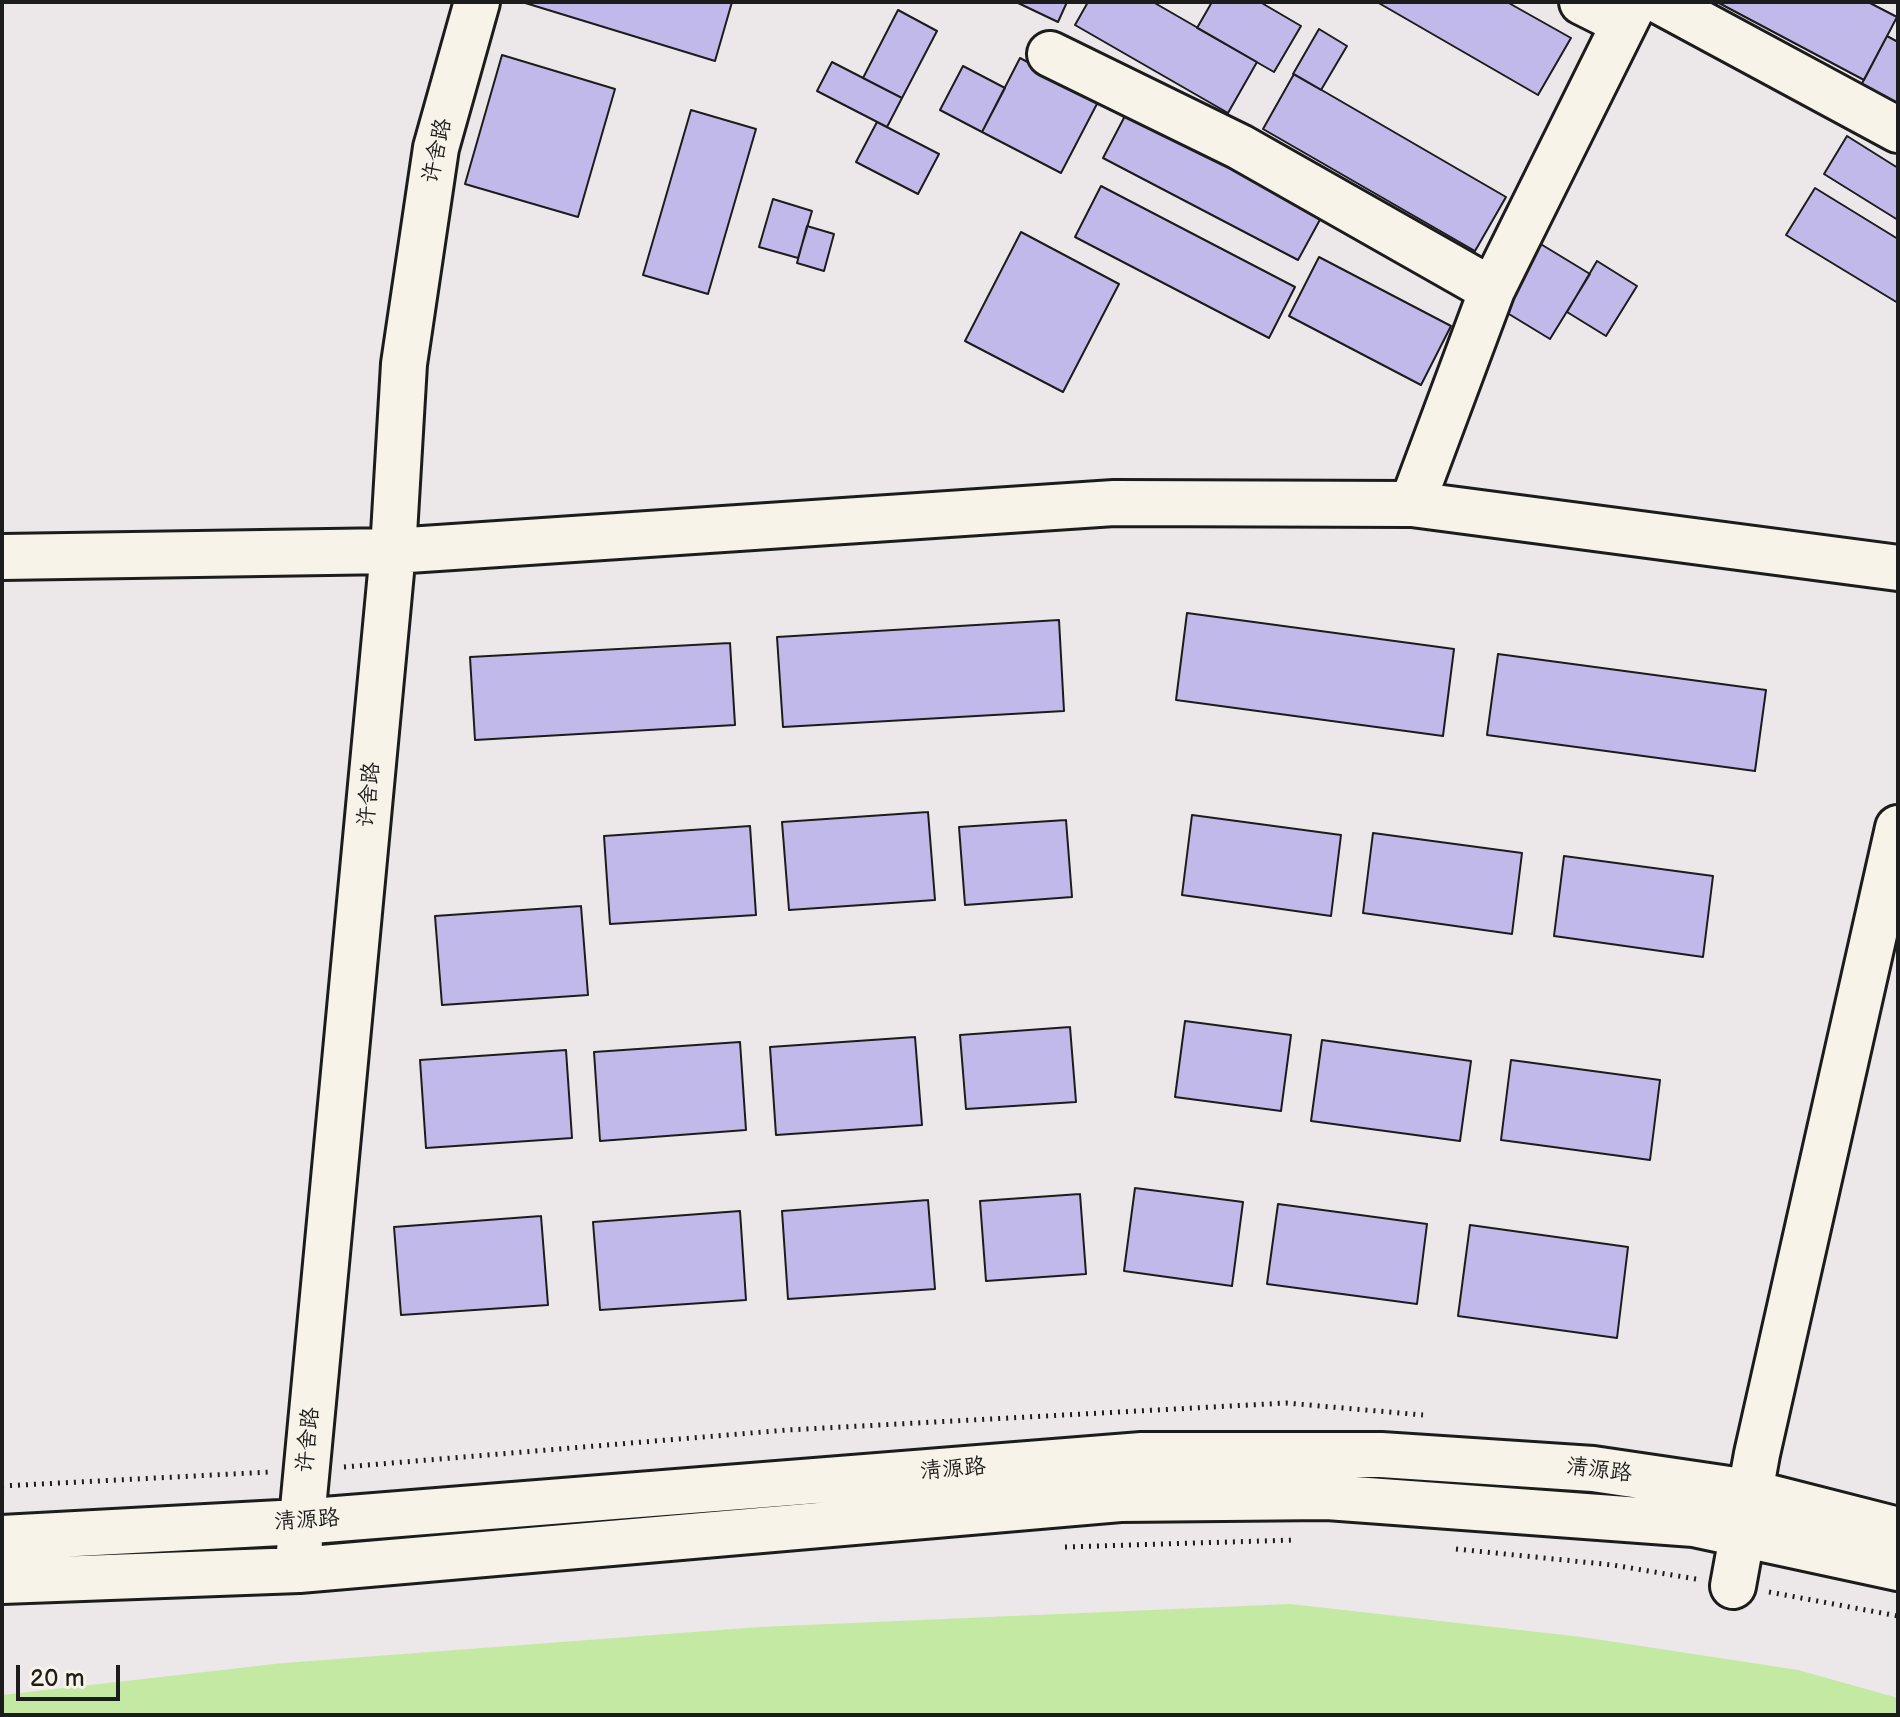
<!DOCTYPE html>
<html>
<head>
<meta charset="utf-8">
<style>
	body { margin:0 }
	#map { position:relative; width:1900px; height:1717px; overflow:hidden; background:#ece7e9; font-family:"Balsamiq Sans",sans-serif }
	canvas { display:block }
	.frame { position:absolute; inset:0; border:4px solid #1c1c1c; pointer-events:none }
	.scale { position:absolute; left:16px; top:1665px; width:104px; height:36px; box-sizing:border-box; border:4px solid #1c1c1c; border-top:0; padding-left:10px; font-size:24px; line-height:28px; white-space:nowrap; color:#1c1c1c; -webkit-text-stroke:6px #f7f3e8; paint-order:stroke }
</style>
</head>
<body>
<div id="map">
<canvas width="1900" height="1717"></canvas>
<div class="frame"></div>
<div class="scale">20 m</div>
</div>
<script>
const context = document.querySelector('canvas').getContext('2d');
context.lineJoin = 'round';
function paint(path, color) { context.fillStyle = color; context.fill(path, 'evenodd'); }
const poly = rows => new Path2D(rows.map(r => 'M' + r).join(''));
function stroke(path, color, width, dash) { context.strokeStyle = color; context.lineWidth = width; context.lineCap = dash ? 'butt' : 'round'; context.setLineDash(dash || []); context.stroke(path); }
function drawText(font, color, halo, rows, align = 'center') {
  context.font = font + ' "Balsamiq Sans","LXGW WenKai TC",sans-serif'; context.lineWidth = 6; context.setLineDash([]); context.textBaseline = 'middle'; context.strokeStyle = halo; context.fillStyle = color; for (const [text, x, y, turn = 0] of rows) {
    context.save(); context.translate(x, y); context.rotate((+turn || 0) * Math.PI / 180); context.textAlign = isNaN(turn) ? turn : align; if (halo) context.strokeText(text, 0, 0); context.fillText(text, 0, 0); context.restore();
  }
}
paint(poly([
	[1290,1604,1582,1637,1798,1670,1898,1698,1898,1715,2,1715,2,1695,284,1663,760,1627]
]), '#c3e9a3');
const building = poly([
	[522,2,732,2,715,61,522,2],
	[1016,2,1067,2,1058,22,1016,2],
	[1088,2,1153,2,1257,62,1228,113,1075,25,1088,2],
	[1212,2,1260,2,1301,26,1274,72,1197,28,1212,2],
	[1377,2,1507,2,1571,38,1538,95,1377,2],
	[1717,2,1868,2,1897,17,1864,80,1717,2],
	[898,10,937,31,902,98,863,78,898,10],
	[1319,29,1347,46,1321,90,1293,74,1319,29],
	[1887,36,1898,42,1898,109,1859,89,1887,36],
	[502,55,615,89,578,217,465,184,502,55],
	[1020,58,1099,100,1061,173,982,132,1020,58],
	[832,62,902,98,887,127,817,91,832,62],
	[963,66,1005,88,982,132,940,110,963,66],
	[1294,74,1506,197,1475,251,1263,129,1294,74],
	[691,110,756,129,708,294,643,275,691,110],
	[1126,114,1322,216,1298,260,1103,158,1126,114],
	[877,122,939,154,918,194,856,162,877,122],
	[1847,136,1898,168,1898,220,1824,174,1847,136],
	[1101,186,1295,287,1269,338,1075,237,1101,186],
	[1815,188,1898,239,1898,303,1786,235,1815,188],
	[773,199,812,211,798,258,759,247,773,199],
	[807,226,834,234,824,271,797,263,807,226],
	[1021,232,1119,284,1063,392,965,341,1021,232],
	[1539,243,1590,274,1550,339,1499,308,1539,243],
	[1319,257,1451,326,1421,385,1289,316,1319,257],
	[1597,261,1637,286,1606,336,1567,312,1597,261],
	[1187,613,1454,649,1443,736,1176,700,1187,613],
	[1059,620,1064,711,783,727,777,637,1059,620],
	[730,643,735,725,475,740,470,657,730,643],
	[1498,654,1766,690,1755,771,1487,735,1498,654],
	[928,812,935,900,789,910,782,822,928,812],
	[1192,815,1341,835,1331,916,1182,895,1192,815],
	[1066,820,1072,897,965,905,959,827,1066,820],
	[750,826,756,915,610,924,604,836,750,826],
	[1373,833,1522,853,1512,934,1363,913,1373,833],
	[1564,856,1713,876,1703,957,1554,936,1564,856],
	[581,906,588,995,442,1005,435,916,581,906],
	[1185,1021,1291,1035,1281,1111,1175,1097,1185,1021],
	[1070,1027,1076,1102,966,1109,960,1035,1070,1027],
	[915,1037,922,1125,776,1135,770,1047,915,1037],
	[1322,1040,1471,1061,1460,1141,1311,1121,1322,1040],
	[740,1042,746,1130,600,1141,594,1052,740,1042],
	[566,1050,572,1138,426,1148,420,1060,566,1050],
	[1511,1060,1660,1080,1650,1160,1501,1140,1511,1060],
	[1135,1188,1243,1202,1232,1286,1124,1271,1135,1188],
	[1080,1194,1086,1274,986,1281,980,1201,1080,1194],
	[928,1200,935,1289,788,1299,782,1211,928,1200],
	[1278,1204,1427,1224,1417,1304,1267,1284,1278,1204],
	[740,1211,746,1300,600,1310,593,1222,740,1211],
	[541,1216,548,1305,401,1315,394,1227,541,1216],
	[1470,1225,1628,1247,1617,1338,1458,1316,1470,1225]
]);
paint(building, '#c2b9eb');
stroke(building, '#1c1c1c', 2);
const minor = poly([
	[1582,2,1624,23],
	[1661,2,1898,130],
	[1050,54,1240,147,1492,290],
	[1412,504,1492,290,1635,2],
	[2,557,393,551,1114,503,1412,504,1898,568],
	[2,1538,299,1522,1142,1455,1381,1455,1593,1469,1749,1492,1898,1530],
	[299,1551,393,551,404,364,436,148,477,2],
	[2,1581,299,1570,1120,1499,1327,1497,1694,1524,1898,1568],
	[1733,1586,1757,1454,1898,828]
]);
stroke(minor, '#1c1c1c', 50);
stroke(poly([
	[344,1467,787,1430,1286,1403,1423,1415],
	[2,1486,270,1472],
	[1065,1547,1295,1540],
	[1456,1549,1613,1565,1696,1579],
	[1769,1592,1898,1616]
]), '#1c1c1c', 5, [2, 6]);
stroke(minor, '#f7f3e8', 44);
drawText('22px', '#1c1c1c', '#f7f3e8', [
	["许舍路",438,151,-78],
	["许舍路",370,795,-85],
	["许舍路",309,1440,-84],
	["清源路",953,1470,-5],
	["清源路",1599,1471,7],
	["清源路",307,1521,-4]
]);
</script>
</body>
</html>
